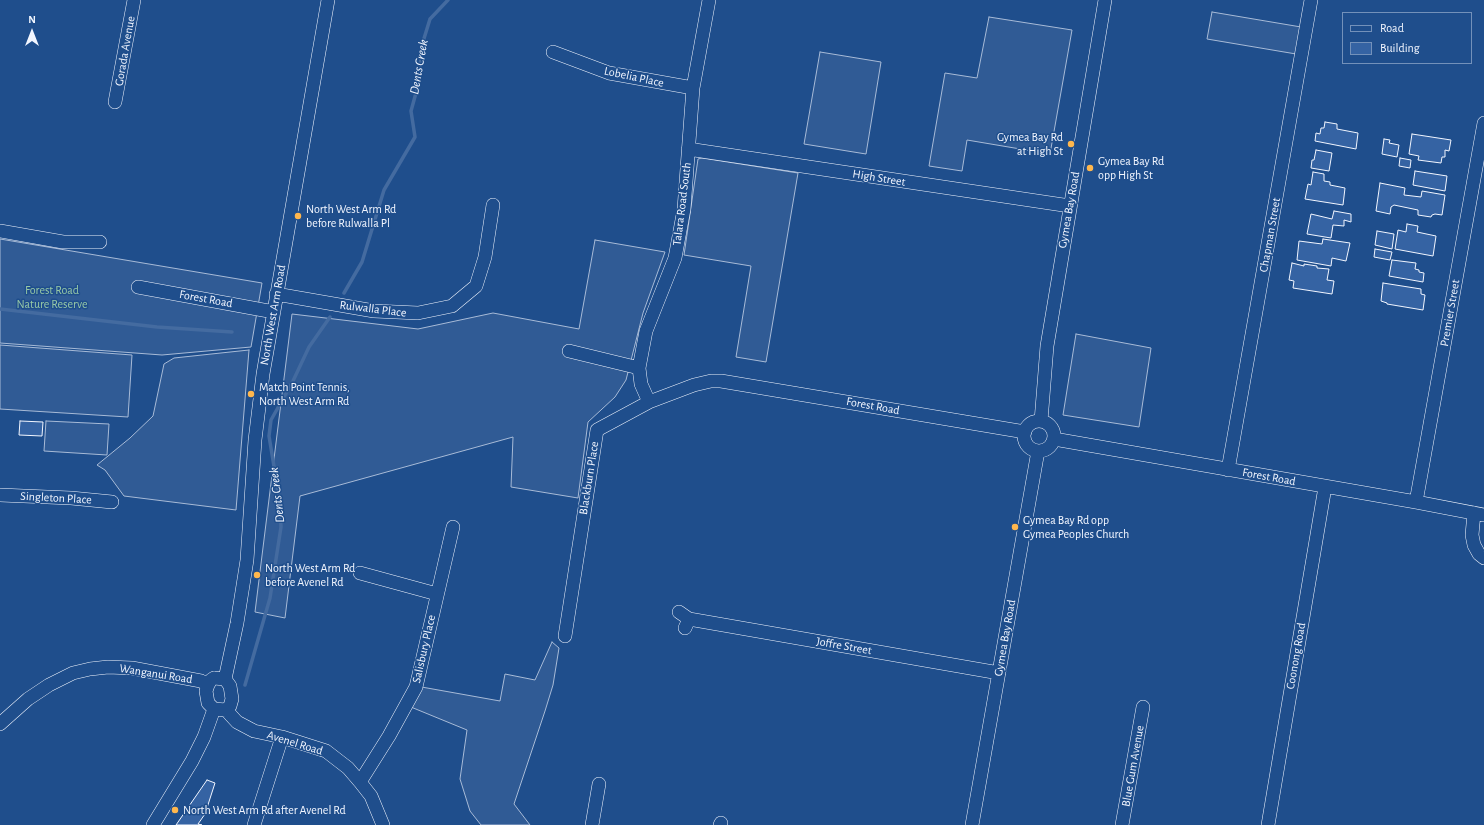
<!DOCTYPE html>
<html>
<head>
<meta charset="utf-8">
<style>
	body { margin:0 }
	#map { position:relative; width:1484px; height:825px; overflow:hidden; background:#1f4e8c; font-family:"Alegreya Sans",sans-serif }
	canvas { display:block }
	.legend { position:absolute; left:1342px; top:12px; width:130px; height:52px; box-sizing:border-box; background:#1f4e8c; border:1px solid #7391ba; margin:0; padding:5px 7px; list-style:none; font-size:12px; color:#f2f6ff }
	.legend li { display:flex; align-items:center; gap:8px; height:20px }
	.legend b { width:20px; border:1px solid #7391ba }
	.north { position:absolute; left:12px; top:12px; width:40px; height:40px; -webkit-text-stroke:3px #1f4e8c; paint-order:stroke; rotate:0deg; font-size:11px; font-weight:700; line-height:16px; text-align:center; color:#f2f6ff }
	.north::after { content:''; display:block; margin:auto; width:14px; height:18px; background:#f2f6ff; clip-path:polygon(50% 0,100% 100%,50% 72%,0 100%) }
</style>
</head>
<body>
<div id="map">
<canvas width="1484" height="825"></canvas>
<ul class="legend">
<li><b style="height:5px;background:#1f4e8c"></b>Road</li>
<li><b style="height:11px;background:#3563a3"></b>Building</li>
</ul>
<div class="north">N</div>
</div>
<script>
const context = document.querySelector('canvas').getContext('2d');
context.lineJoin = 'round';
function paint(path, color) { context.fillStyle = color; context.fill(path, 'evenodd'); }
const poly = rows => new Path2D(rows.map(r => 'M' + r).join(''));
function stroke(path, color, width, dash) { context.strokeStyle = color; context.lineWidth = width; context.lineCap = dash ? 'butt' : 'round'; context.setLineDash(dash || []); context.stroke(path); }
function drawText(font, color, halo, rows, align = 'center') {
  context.font = font + ' "Alegreya Sans",sans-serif'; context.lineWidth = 3; context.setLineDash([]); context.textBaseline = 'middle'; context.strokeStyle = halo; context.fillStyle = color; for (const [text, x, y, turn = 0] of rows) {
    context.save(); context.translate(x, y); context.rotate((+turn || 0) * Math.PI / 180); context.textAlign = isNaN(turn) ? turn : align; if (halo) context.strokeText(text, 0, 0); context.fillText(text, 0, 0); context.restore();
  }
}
const built = poly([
	[1212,12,1307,28,1302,55,1207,39,1212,12],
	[989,17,1072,30,1050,154,967,140,962,171,929,166,945,73,977,78,989,17],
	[820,52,881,62,866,154,804,144,820,52],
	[702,158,798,173,766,362,736,357,751,266,684,255,698,159,702,158],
	[0,239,262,283,251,347,162,355,0,343,0,239],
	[595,240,665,252,643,313,626,380,615,397,588,422,578,498,511,487,513,437,300,496,285,618,255,612,292,314,418,329,493,313,579,329,595,240],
	[1076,334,1151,348,1139,427,1063,415,1076,334],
	[0,345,132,355,128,417,0,409,0,345],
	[249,350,236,510,124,496,105,470,97,465,130,438,153,416,164,364,174,358,249,350],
	[46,421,109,424,107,455,44,451,46,421],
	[552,642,559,648,553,685,545,711,514,804,530,825,481,825,470,811,460,779,467,730,406,705,416,686,500,701,505,674,535,680,552,642]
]);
paint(built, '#305b95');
stroke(built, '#a8bbd7', 1);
stroke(poly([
	[344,293,362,262,384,190,415,137,411,111,419,82,422,45,430,19,448,0],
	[0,309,157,327,232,332],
	[245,685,270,598,281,527,280,503,269,436,271,420,293,381,309,347,330,317]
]), '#446ba0', 3.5);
const building = poly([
	[1325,122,1337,124,1337,129,1358,133,1356,149,1315,141,1316,133,1320,134,1321,128,1324,128,1325,122],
	[1412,134,1451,140,1449,151,1445,150,1445,157,1442,157,1441,163,1418,160,1419,156,1409,154,1412,134],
	[1384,139,1390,140,1389,143,1399,145,1397,157,1382,154,1384,139],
	[1316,150,1332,153,1329,171,1311,168,1312,160,1314,160,1316,150],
	[1400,158,1411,160,1410,168,1399,166,1400,158],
	[1415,171,1447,176,1445,191,1413,185,1415,171],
	[1313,172,1324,174,1324,181,1330,182,1330,185,1345,188,1343,205,1305,199,1308,184,1311,185,1313,172],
	[1380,183,1405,188,1404,195,1421,197,1422,191,1445,195,1442,215,1435,214,1432,215,1431,217,1418,215,1418,210,1394,205,1391,207,1390,214,1376,211,1380,183],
	[1334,211,1351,214,1351,222,1344,220,1344,226,1333,225,1331,238,1307,234,1311,214,1332,219,1334,211],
	[1407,224,1418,226,1417,232,1436,236,1433,256,1395,249,1398,230,1406,232,1407,224],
	[1377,231,1394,234,1392,249,1375,245,1377,231],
	[1323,239,1350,243,1346,261,1332,258,1331,266,1297,260,1299,241,1322,244,1323,239],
	[1375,249,1392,252,1390,260,1374,257,1375,249],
	[1392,260,1416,263,1415,269,1419,270,1419,272,1424,273,1423,282,1389,276,1392,260],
	[1292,263,1304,266,1304,264,1317,266,1317,268,1329,269,1327,280,1334,281,1332,294,1293,288,1294,281,1289,280,1292,263],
	[1383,283,1421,289,1421,294,1425,295,1423,310,1387,304,1387,303,1381,301,1383,283],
	[20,421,43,422,42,436,19,435,20,421],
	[207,780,215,783,205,814,198,824,202,825,176,825,207,780]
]);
paint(building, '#3563a3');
stroke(building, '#f2f6ff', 1);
const minor = poly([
	[553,52,609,73,693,88],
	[115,102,134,0],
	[688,149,1070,206],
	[0,231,63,242,100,242],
	[138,287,274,312],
	[276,294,374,311,418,313,452,306,476,286,485,257,493,205],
	[569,351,639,368],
	[649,402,641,384,639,368,646,331,675,258,684,209,693,88,709,0],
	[1041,421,1047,346,1105,0],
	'1024 436a15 15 0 1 1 30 0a15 15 0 1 1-30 0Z',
	[1054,439,1416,502,1484,515],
	[1228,470,1311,0],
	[0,495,71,498,112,502],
	[1416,502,1484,123],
	[1474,513,1472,535,1474,545,1479,554,1484,558],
	[360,573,437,594],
	[679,612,689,619],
	[685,628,689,619,999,673],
	[565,636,597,430,649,402,694,385,711,381,721,381,1025,432],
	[214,678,225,679,230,686,232,699,230,706,226,710,214,709,208,703,206,691,208,685,211,680,214,678],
	[225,679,237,623,247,560,255,440,263,374,328,0],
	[226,710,237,722,254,731,282,737,326,751,348,768,360,782,371,796,383,825],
	[0,724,28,699,49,685,73,673,90,669,108,667,132,668,201,681,208,685],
	[360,782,389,736,416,687,453,527],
	[153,825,192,761,204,737,214,709],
	[254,825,282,737],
	[592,825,599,784],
	[720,825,721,823],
	[972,825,1038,451],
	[1122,825,1143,707],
	[1268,825,1325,487]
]);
stroke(minor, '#f2f6ff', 14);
stroke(minor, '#1f4e8c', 13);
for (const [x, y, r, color] of [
	[1071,144,4,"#ffb74d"],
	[1090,168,4,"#ffb74d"],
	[298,216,4,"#ffb74d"],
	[251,394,4,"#ffb74d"],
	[1015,527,4,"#ffb74d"],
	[257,575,4,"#ffb74d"],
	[175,810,4,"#ffb74d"]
]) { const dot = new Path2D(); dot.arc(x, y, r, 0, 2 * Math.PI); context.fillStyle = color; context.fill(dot); stroke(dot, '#1f4e8c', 1.5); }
drawText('12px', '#f2f6ff', '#1f4e8c', [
	["Gorada Avenue",125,51,-80],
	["Lobelia Place",634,77,12],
	["High Street",879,178,9],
	["Talara Road South",682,204,-83],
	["Gymea Bay Road",1069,210,-80],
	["Chapman Street",1270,235,-80],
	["Forest Road",206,299,10],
	["Rulwalla Place",373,309,7],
	["Premier Street",1450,313,-80],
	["North West Arm Road",273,315,-80],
	["Forest Road",873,406,10],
	["Forest Road",1269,477,10],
	["Blackburn Place",589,478,-81],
	["Singleton Place",56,498,3],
	["Gymea Bay Road",1005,638,-80],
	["Joffre Street",844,646,10],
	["Salisbury Place",424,649,-77],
	["Coonong Road",1296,656,-80],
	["Wanganui Road",156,674,9],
	["Avenel Road",295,743,17],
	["Blue Gum Avenue",1133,766,-80]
]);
drawText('12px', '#f2f6ff', '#1f4e8c', [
	["Gymea Bay Rd",1063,137,"right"],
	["at High St",1063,151,"right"],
	["Gymea Bay Rd",1098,161],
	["opp High St",1098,175],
	["North West Arm Rd",306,209],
	["before Rulwalla Pl",306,223],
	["Match Point Tennis,",259,387],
	["North West Arm Rd",259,401],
	["Gymea Bay Rd opp",1023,520],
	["Gymea Peoples Church",1023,534],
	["North West Arm Rd",265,568],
	["before Avenel Rd",265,582],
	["North West Arm Rd after Avenel Rd",183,810]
], 'left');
drawText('12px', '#97c8a6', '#1f4e8c', [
	["Forest Road",52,290],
	["Nature Reserve",52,304]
]);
drawText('italic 13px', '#f2f6ff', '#1f4e8c', [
	["Dents Creek",419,67,-80],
	["Dents Creek",277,495,-97]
]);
</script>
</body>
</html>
